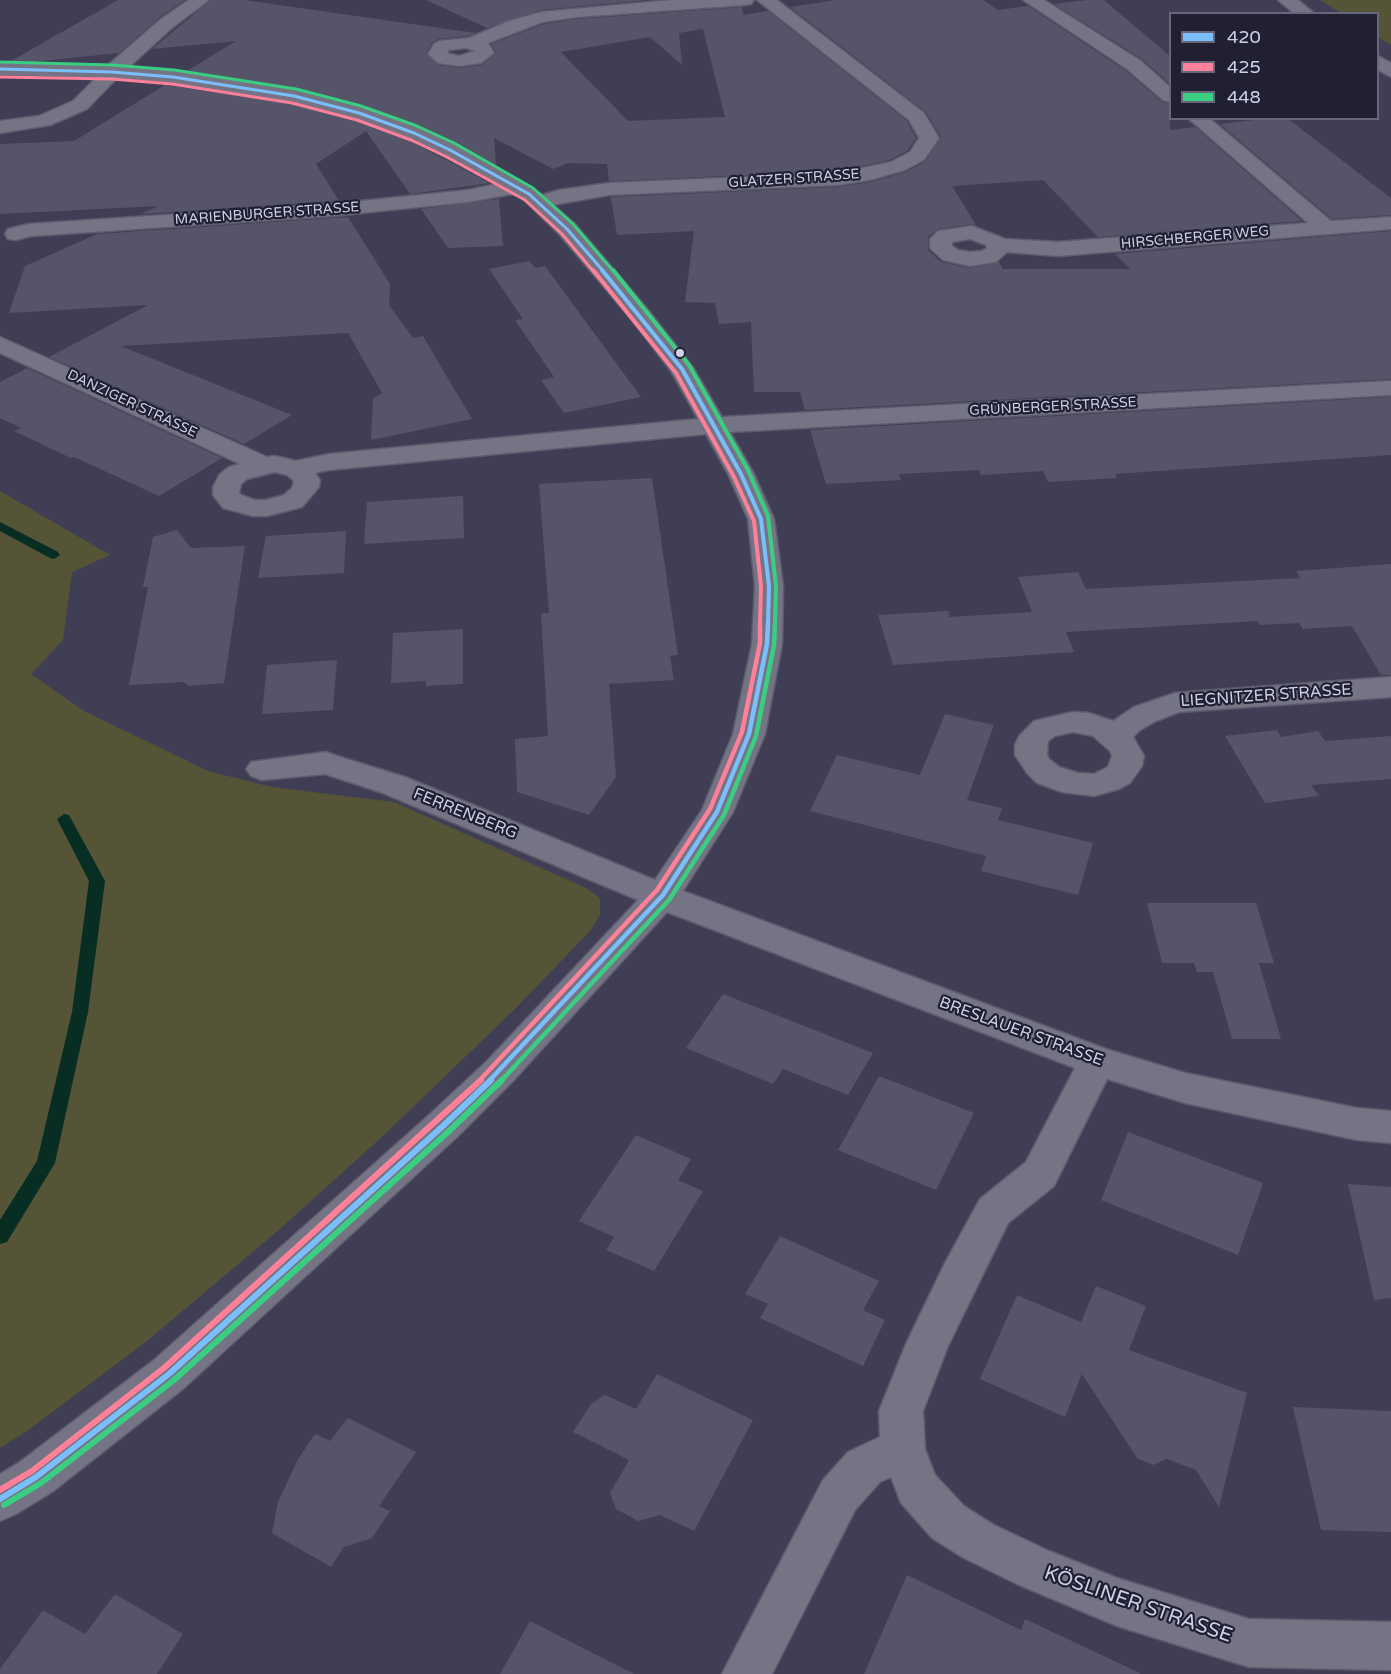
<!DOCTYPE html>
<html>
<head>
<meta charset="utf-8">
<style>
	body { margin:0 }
	#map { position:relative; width:1391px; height:1674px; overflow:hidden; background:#403e54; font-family:"Varela Round",sans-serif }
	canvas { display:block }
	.legend { position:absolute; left:1169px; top:12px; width:210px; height:108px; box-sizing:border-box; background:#212032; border:2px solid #67667a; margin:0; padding:8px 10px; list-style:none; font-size:18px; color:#cfcfe7 }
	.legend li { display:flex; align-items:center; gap:12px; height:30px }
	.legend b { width:30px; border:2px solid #67667a }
</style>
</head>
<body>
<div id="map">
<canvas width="1391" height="1674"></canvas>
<ul class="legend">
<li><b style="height:8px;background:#7abffc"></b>420</li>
<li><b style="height:8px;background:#ff8098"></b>425</li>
<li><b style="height:8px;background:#3ace82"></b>448</li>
</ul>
</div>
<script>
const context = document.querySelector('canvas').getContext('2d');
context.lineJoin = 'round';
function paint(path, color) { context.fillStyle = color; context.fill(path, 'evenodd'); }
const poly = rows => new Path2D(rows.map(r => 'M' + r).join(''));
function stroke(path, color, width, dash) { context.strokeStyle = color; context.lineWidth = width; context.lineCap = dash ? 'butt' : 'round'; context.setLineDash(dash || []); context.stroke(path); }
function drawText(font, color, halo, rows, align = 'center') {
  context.font = font + ' "Varela Round",sans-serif'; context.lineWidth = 4.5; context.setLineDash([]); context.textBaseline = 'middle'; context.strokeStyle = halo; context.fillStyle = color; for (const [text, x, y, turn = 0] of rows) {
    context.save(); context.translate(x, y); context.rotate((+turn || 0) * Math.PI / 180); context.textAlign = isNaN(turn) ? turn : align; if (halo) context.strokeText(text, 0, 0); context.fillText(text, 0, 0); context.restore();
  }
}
paint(poly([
	[1320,0,1391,0,1391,45,1378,37,1378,14,1341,13],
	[0,491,110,555,72,572,63,640,31,674,84,711,208,771,272,787,394,802,586,888,600,898,600,915,590,931,517,1007,384,1135,280,1229,147,1341,27,1431,0,1448]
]), '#555437');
paint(poly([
	[0,522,58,552,60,555,54,559,50,558,0,531,0,522],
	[64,814,69,815,105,881,88,1012,55,1163,7,1242,0,1244,0,1220,37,1161,72,1012,89,881,57,819,64,814]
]), '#082d23');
paint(poly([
	[118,0,185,0,160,17,119,53,32,62,11,61],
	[211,0,244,0,476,33,468,36,438,39,432,43,426,53,438,65,459,68,482,65,496,53,491,44,544,24,577,19,742,7,743,15,768,11,907,121,916,138,908,150,890,160,838,171,609,181,607,164,568,163,553,169,494,138,496,166,422,127,367,107,294,88,187,71,236,41,152,49],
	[703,29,725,117,628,121,561,52,650,37,682,65,679,33],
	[426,0,647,0,541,10,487,28],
	[836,0,983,0,998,10,1028,6,1126,71,1162,102,1170,104,1170,130,1195,127,1302,221,1098,237,1043,180,952,186,976,225,972,224,938,229,928,237,928,250,941,262,970,268,999,262,1003,269,1130,269,1115,254,1391,231,1391,379,805,410,800,392,754,392,751,322,719,324,715,303,685,302,694,231,617,235,611,197,838,187,871,182,906,172,925,162,941,137,926,112,790,7],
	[1088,0,1104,0,1170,56,1170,84,1142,59,1054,4],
	[165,85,293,104,351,119,406,139,490,183,410,194,366,131,316,164,339,201,140,214,159,206,0,214,0,144,74,141],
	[1271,118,1287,118,1391,198,1391,215,1332,219,1220,124],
	[499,199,503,246,448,248,421,209],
	[348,217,390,284,389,305,413,338,423,336,472,419,371,440,373,399,382,393,348,333,121,346,292,415,244,444,49,357,148,305,9,313,25,266,97,234],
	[530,261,535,268,545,266,641,397,564,413,541,380,554,377,515,320,523,319,489,269],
	[27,368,222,458,159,496,74,457,71,458,14,431,21,428,0,418,0,382],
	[1391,397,1391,455,1115,474,1117,478,1048,482,1043,471,981,475,979,470,899,474,901,480,826,484,810,430],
	[652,478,678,655,670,656,674,680,609,684,616,777,589,815,517,792,515,739,548,736,541,613,549,613,539,484],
	[463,496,464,538,364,544,367,502],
	[177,530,191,548,245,546,224,683,189,686,183,682,129,685,148,587,143,587,153,537],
	[346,531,344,573,258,578,266,536],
	[1391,564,1391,675,1381,675,1352,626,1303,629,1299,623,1260,625,1258,621,1066,632,1074,652,893,665,878,615,948,611,950,617,1032,612,1018,577,1078,572,1086,589,1300,578,1296,571],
	[463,629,463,684,426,686,426,681,391,683,393,633],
	[337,660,333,710,262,714,267,665],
	[945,714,994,725,967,800,1002,808,998,820,1093,843,1078,895,981,871,986,856,810,811,837,755,920,775],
	[1277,730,1281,737,1318,731,1325,741,1391,736,1391,779,1311,785,1319,796,1265,803,1225,736],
	[1147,903,1256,903,1274,963,1259,963,1281,1039,1232,1039,1213,972,1197,972,1194,963,1162,963],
	[723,994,873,1053,848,1095,783,1069,773,1084,686,1048],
	[879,1076,974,1113,936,1190,838,1150],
	[1128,1132,1263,1183,1238,1255,1101,1200],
	[636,1135,691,1159,678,1180,703,1191,654,1271,606,1250,614,1237,579,1221],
	[1348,1184,1391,1187,1391,1298,1374,1300],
	[780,1236,879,1281,863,1310,885,1320,863,1366,760,1318,768,1304,745,1294],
	[1096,1286,1146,1306,1129,1350,1247,1393,1219,1507,1196,1470,1167,1459,1153,1465,1137,1458,1082,1374,1065,1417,980,1379,1017,1295,1081,1322],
	[657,1374,753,1420,694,1531,660,1515,638,1521,616,1509,610,1493,629,1460,573,1432,591,1404,605,1395,636,1409],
	[1293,1407,1391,1411,1391,1532,1321,1530],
	[348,1418,416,1452,379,1506,390,1511,372,1538,344,1547,331,1567,272,1533,278,1502,298,1459,315,1434,330,1441],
	[907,1575,1021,1630,1025,1619,1142,1674,864,1674],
	[115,1594,183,1634,157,1674,0,1674,0,1669,43,1610,85,1634],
	[530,1621,634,1674,500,1674]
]), '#555469');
const minor = poly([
	[189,0,209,0,173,27,128,68,173,71,294,90,366,109,421,129,457,146,542,195,559,190,609,183,838,173,891,162,910,152,919,138,909,120,757,0,777,0,924,113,939,138,924,160,905,170,870,180,838,185,609,195,553,205,575,224,649,311,694,369,722,417,1391,381,1391,395,730,432,754,474,774,519,783,586,782,644,765,734,733,812,683,891,1106,1049,1185,1073,1357,1108,1391,1111,1391,1143,1357,1140,1185,1103,1107,1079,1054,1186,1008,1223,948,1346,923,1411,925,1449,935,1475,964,1506,994,1525,1049,1551,1117,1578,1249,1619,1391,1622,1391,1670,1249,1667,1117,1626,1017,1584,962,1557,932,1538,901,1503,891,1477,880,1482,855,1510,772,1674,722,1674,823,1480,848,1452,880,1437,879,1411,906,1344,945,1263,980,1199,1026,1162,1075,1068,667,912,513,1081,457,1137,184,1388,52,1492,16,1514,0,1521,0,1474,20,1462,154,1360,429,1115,487,1061,638,900,383,793,325,774,262,780,251,776,246,769,251,762,326,752,337,756,405,777,655,880,702,810,733,734,752,644,755,586,748,519,728,474,706,434,329,470,315,473,320,480,319,487,302,507,267,516,253,516,223,508,213,495,213,487,220,474,229,467,240,464,0,353,0,337,267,457,275,456,296,461,329,454,698,419,671,371,633,321,559,234,522,198,513,194,468,202,332,216,31,236,16,240,8,239,5,234,8,229,29,224,332,204,468,190,497,184,407,137,352,117,293,102,173,83,117,78,87,109,50,125,0,133,0,121,39,116,73,101,97,77,0,75,0,63,107,66,161,19,189,0],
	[275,472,287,475,294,481,292,488,284,495,266,500,254,500,239,494,241,484,247,479,275,472],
	[672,0,754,0,751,4,745,5,577,17,543,22,488,43,494,53,481,63,475,64,459,66,444,64,438,63,428,54,434,44,439,41,469,38,509,21,541,12,672,0],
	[466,48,475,51,459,56,447,53,449,50,466,48],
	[1023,0,1044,0,1141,61,1170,87,1170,102,1163,100,1127,69,1023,0],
	[1278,0,1298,0,1315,14,1295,14,1278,0],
	[1378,56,1391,63,1391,77,1378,70,1378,56],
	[1188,118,1209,118,1331,221,1391,217,1391,229,1058,256,1007,252,996,262,970,266,943,260,930,248,930,239,938,231,972,226,1005,239,1058,242,1308,223,1188,118],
	[970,239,986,245,987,248,982,251,970,252,958,250,952,246,952,242,970,239],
	[1391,677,1391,697,1179,712,1156,721,1140,730,1133,737,1144,756,1142,766,1130,783,1119,789,1094,796,1062,792,1037,783,1027,773,1015,755,1015,745,1019,736,1034,721,1073,712,1089,713,1113,721,1134,707,1175,693,1391,677],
	[1073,732,1093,736,1110,751,1112,756,1108,767,1094,774,1078,773,1059,767,1049,759,1047,755,1048,741,1055,736,1073,732]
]);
stroke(minor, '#5c5b6e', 3);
paint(minor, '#757484');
stroke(poly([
	[0,69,112,72,173,77,294,96,359,113,414,133,450,150,529,194,567,229,604,272]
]), '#7abffc', 3);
stroke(poly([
	[602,270,682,369,741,474,761,519,769,586,768,624]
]), '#7abffc', 4);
stroke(poly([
	[489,1081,663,895,717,812,749,734,767,644,768,623]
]), '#7abffc', 4.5);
stroke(poly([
	[0,1499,36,1477,169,1374,443,1126,491,1080]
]), '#7abffc', 6);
stroke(poly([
	[0,77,112,79,172,84,292,103,357,120,411,140,447,157,525,200,562,234,594,272]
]), '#ff8098', 3);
stroke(poly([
	[593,270,676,373,734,477,754,521,761,586,760,624]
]), '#ff8098', 4);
stroke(poly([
	[479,1081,657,890,710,809,742,732,760,643,760,623]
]), '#ff8098', 4.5);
stroke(poly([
	[0,1490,32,1471,164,1368,481,1080]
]), '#ff8098', 6);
stroke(poly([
	[0,62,112,65,174,70,296,89,361,106,417,126,454,143,533,188,573,224,614,272]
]), '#3ace82', 3);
stroke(poly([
	[613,270,689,365,748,470,768,516,776,586,775,624]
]), '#3ace82', 4);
stroke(poly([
	[501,1081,669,900,724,815,756,736,774,645,775,623]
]), '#3ace82', 4.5);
stroke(poly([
	[4,1505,41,1483,174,1380,448,1132,502,1080]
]), '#3ace82', 6);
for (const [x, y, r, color] of [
	[680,353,5,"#cfcfe7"]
]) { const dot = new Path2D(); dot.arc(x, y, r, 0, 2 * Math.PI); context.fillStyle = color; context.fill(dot); stroke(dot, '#212032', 2); }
drawText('14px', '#cfcfe7', '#212032', [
	["GLATZER STRASSE",794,179,-4],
	["MARIENBURGER STRASSE",267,214,-4],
	["HIRSCHBERGER WEG",1195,238,-5],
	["DANZIGER STRASSE",132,404,25],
	["GRÜNBERGER STRASSE",1053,407,-3]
]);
drawText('16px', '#cfcfe7', '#212032', [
	["LIEGNITZER STRASSE",1266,696,-4],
	["FERRENBERG",465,814,22],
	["BRESLAUER STRASSE",1021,1032,20]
]);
drawText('20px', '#cfcfe7', '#212032', [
	["KÖSLINER STRASSE",1138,1605,19]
]);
</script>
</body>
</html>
